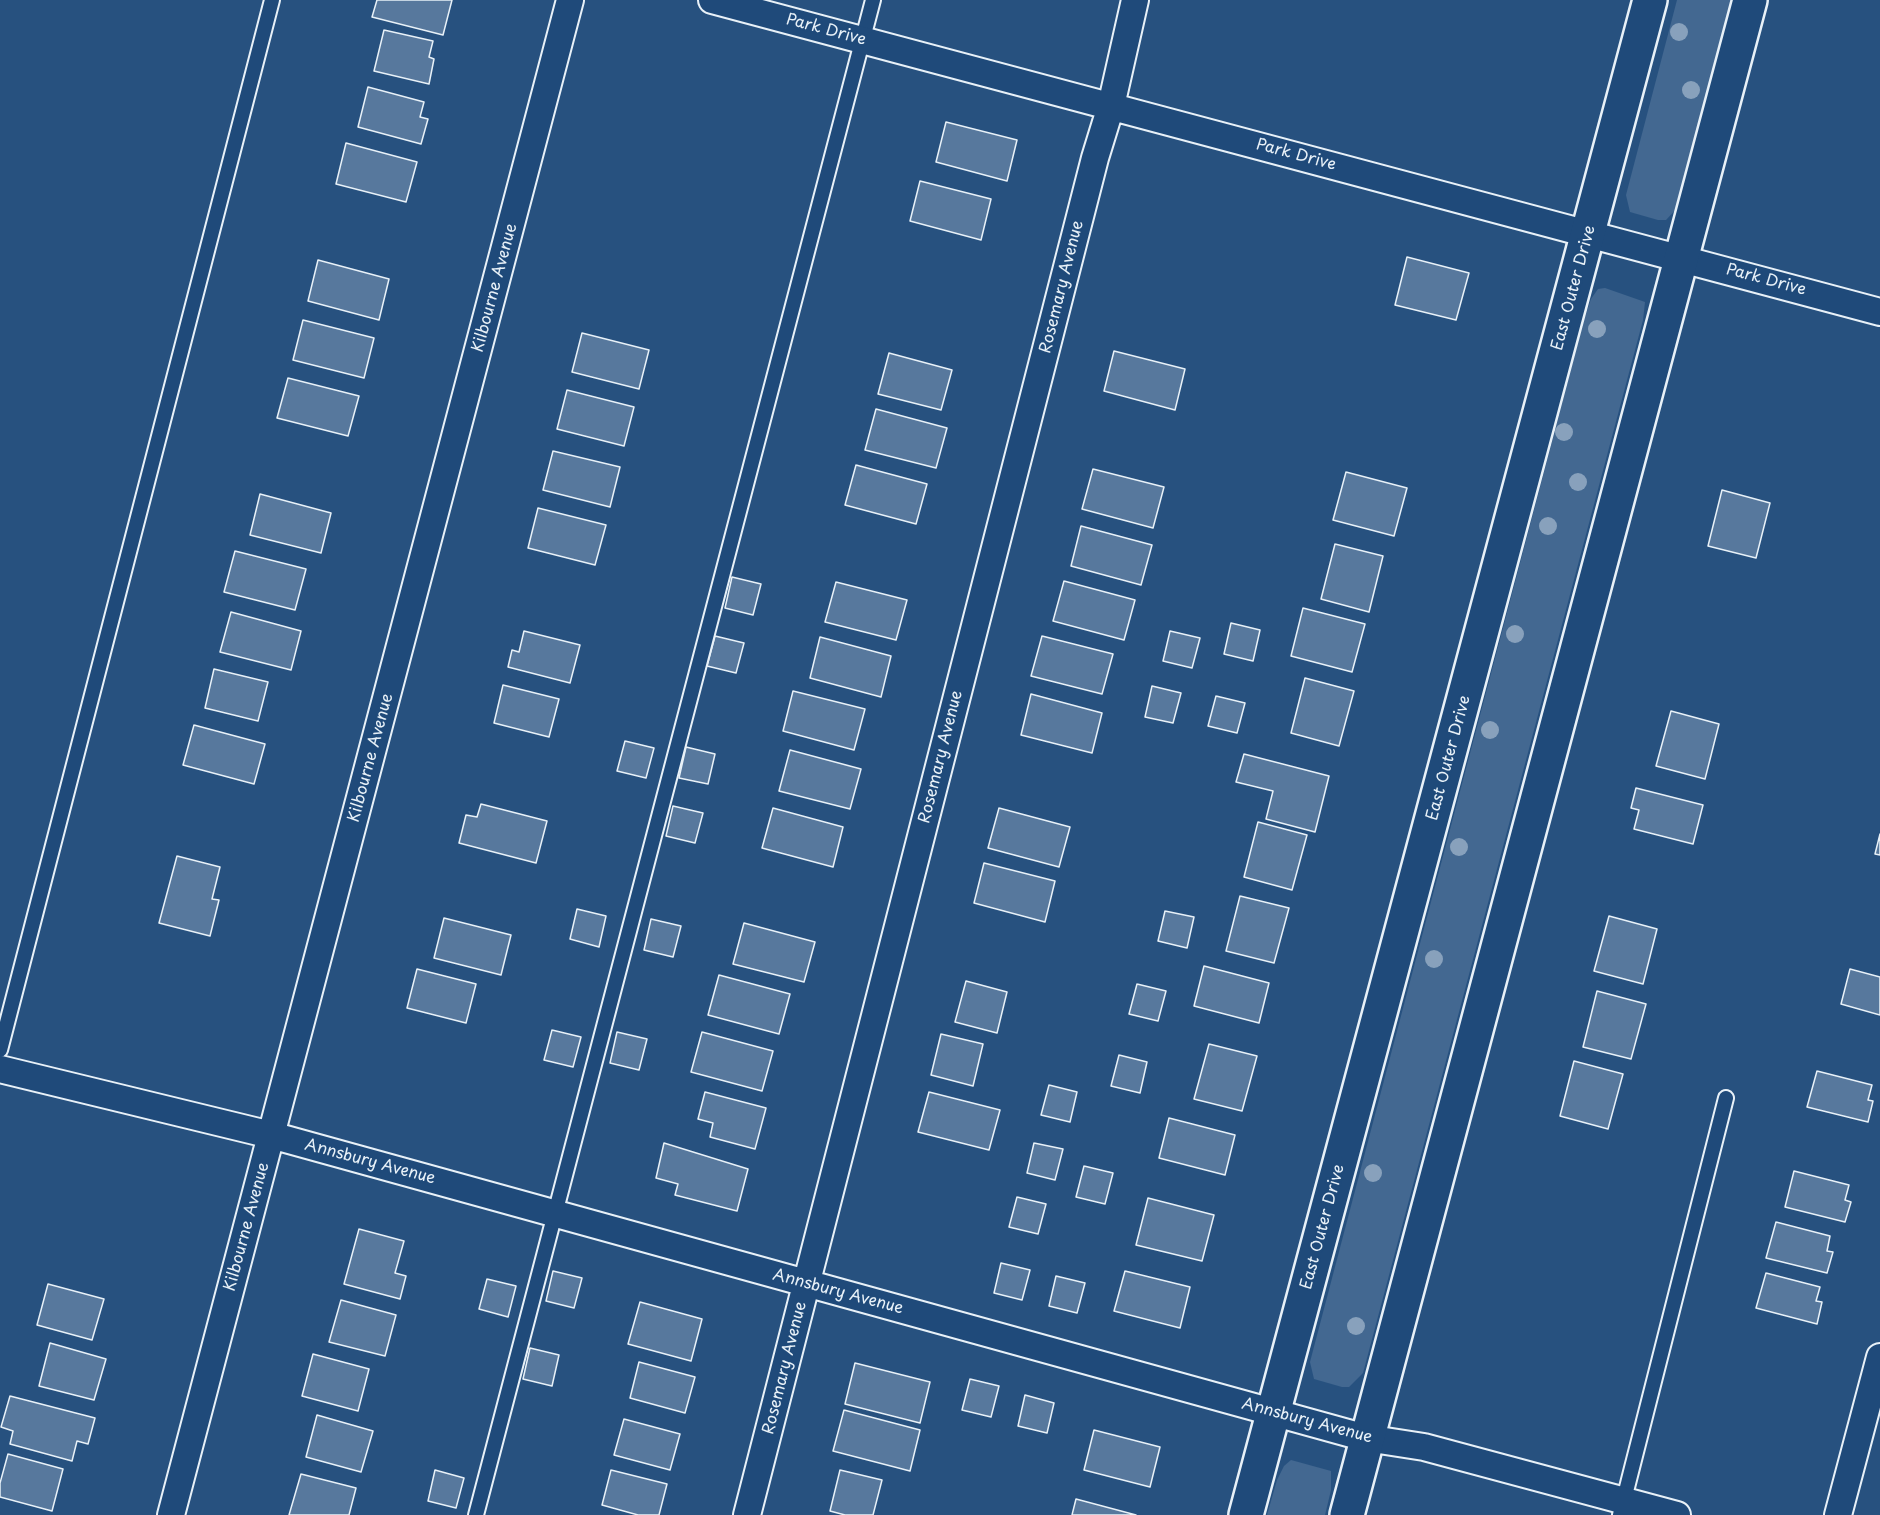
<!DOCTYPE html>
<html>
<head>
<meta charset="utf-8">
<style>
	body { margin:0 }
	canvas { display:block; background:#27517f }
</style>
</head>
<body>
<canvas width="1880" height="1515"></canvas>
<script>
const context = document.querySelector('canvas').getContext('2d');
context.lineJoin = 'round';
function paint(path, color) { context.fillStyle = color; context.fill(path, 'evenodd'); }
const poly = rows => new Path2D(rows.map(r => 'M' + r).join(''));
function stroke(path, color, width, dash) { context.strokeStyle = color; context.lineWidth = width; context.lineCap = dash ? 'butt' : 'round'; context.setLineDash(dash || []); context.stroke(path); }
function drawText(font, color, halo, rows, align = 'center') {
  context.font = font + ' "Playpen Sans",sans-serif'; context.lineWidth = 4.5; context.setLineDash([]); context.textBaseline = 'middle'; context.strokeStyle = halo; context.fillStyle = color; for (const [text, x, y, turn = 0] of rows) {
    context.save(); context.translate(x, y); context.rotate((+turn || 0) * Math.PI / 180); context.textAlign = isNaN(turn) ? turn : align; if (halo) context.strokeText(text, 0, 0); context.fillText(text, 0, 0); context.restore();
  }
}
paint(poly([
	[1677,0,1733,0,1679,206,1666,220,1658,220,1630,212,1626,195],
	[1605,288,1645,302,1643,320,1363,1373,1349,1387,1342,1387,1314,1379,1310,1362,1584,320,1591,299,1598,289],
	[1291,1460,1331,1471,1331,1490,1325,1515,1267,1515,1277,1480,1284,1466]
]), '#436891');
const building = poly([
	[377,0,452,0,443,35,372,17,377,0],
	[384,30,433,41,429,57,434,59,429,84,374,71,384,30],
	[368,87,424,102,420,117,428,119,421,144,358,127,368,87],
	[946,122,1017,140,1007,181,936,162,946,122],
	[346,143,417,162,406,202,336,184,346,143],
	[920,181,991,199,981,240,910,221,920,181],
	[1407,257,1469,273,1456,320,1395,305,1407,257],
	[318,260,389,279,379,320,308,301,318,260],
	[303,320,374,338,364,378,293,360,303,320],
	[582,333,649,350,639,389,572,372,582,333],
	[1114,351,1185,369,1175,410,1104,391,1114,351],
	[889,353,952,370,941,410,878,394,889,353],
	[288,378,359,396,348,436,277,418,288,378],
	[567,390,634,407,624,446,557,429,567,390],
	[876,409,947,428,936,468,865,450,876,409],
	[553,451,620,467,610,507,543,490,553,451],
	[856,465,927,484,916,524,845,505,856,465],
	[1093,469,1164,487,1153,528,1082,509,1093,469],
	[1346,472,1407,488,1394,536,1333,520,1346,472],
	[1722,490,1770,503,1756,558,1708,546,1722,490],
	[260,494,331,513,321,553,250,535,260,494],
	[538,508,606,525,595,565,528,548,538,508],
	[1081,526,1152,545,1141,585,1071,566,1081,526],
	[1335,544,1383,556,1369,612,1321,599,1335,544],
	[235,551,306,569,295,610,224,592,235,551],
	[732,577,761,584,753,615,725,608,732,577],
	[1064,581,1135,600,1124,640,1053,621,1064,581],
	[836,582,907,600,896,640,825,622,836,582],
	[1303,608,1365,624,1352,672,1291,656,1303,608],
	[231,612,301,631,291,670,220,652,231,612],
	[1231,623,1260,630,1253,661,1224,654,1231,623],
	[524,631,580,645,570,683,508,667,512,650,519,652,524,631],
	[1170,631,1200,638,1192,668,1163,661,1170,631],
	[715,636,744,643,736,673,707,666,715,636],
	[1042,636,1113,654,1102,694,1031,676,1042,636],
	[820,637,891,656,881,697,810,678,820,637],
	[214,669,268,682,258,721,205,708,214,669],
	[1305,678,1354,691,1339,746,1291,733,1305,678],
	[503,685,559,699,549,737,494,723,503,685],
	[1152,686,1181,693,1173,723,1145,717,1152,686],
	[793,691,865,709,854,750,783,731,793,691],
	[1031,694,1102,713,1092,753,1021,735,1031,694],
	[1216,696,1245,703,1237,733,1208,726,1216,696],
	[1671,711,1719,724,1705,779,1656,766,1671,711],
	[194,725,265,744,254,784,183,765,194,725],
	[625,741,654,748,646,778,617,771,625,741],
	[686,747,715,754,708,784,679,778,686,747],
	[790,750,861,769,850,809,779,791,790,750],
	[1244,754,1329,776,1315,832,1266,819,1273,791,1236,782,1244,754],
	[1636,788,1703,805,1693,844,1634,829,1639,810,1631,808,1636,788],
	[481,804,547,821,536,863,459,843,466,815,477,817,481,804],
	[673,806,703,813,695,843,666,836,673,806],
	[773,808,843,827,833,867,762,848,773,808],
	[999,808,1070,827,1059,867,988,848,999,808],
	[1258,822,1307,835,1292,890,1244,877,1258,822],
	[1880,834,1880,855,1875,854,1880,834],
	[177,856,220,867,212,899,219,900,210,936,159,923,177,856],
	[984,863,1055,881,1045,922,974,903,984,863],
	[1240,896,1289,908,1274,963,1226,951,1240,896],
	[577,909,606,916,599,947,570,939,577,909],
	[1165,911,1194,917,1187,948,1158,941,1165,911],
	[1609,916,1657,929,1643,984,1594,971,1609,916],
	[444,918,511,935,501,975,434,958,444,918],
	[651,919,681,926,673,957,644,950,651,919],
	[744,923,815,942,804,982,733,964,744,923],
	[1204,966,1269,983,1259,1023,1194,1006,1204,966],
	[417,969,476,984,466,1023,407,1008,417,969],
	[1850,969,1880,977,1880,1015,1841,1004,1850,969],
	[719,975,790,994,779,1034,708,1015,719,975],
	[966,981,1007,992,997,1033,955,1022,966,981],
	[1137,984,1166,991,1158,1021,1129,1014,1137,984],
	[1597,991,1646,1004,1631,1059,1583,1047,1597,991],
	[552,1030,581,1037,573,1067,544,1060,552,1030],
	[617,1032,647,1039,639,1070,610,1063,617,1032],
	[702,1032,773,1051,762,1091,691,1072,702,1032],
	[941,1034,983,1044,973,1086,931,1075,941,1034],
	[1209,1044,1257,1056,1242,1111,1194,1099,1209,1044],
	[1119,1055,1147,1062,1140,1093,1111,1086,1119,1055],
	[1574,1061,1623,1074,1608,1129,1560,1116,1574,1061],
	[1817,1071,1872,1085,1868,1100,1873,1101,1868,1122,1807,1107,1817,1071],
	[1049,1085,1077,1092,1070,1122,1041,1115,1049,1085],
	[705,1092,766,1108,755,1149,710,1137,713,1123,698,1119,705,1092],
	[929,1092,1000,1110,989,1150,918,1132,929,1092],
	[1169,1118,1235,1135,1225,1175,1159,1158,1169,1118],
	[664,1143,748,1169,737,1211,675,1195,678,1184,656,1178,664,1143],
	[1034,1143,1063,1149,1055,1180,1027,1173,1034,1143],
	[1084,1166,1113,1173,1105,1204,1076,1197,1084,1166],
	[1794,1171,1849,1185,1845,1200,1851,1202,1845,1222,1785,1207,1794,1171],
	[1017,1197,1046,1204,1038,1234,1009,1227,1017,1197],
	[1148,1198,1214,1215,1202,1261,1136,1245,1148,1198],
	[1776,1222,1830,1236,1827,1251,1833,1252,1827,1273,1766,1258,1776,1222],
	[359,1229,404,1241,395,1273,406,1276,400,1299,344,1284,359,1229],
	[1001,1263,1030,1270,1022,1300,994,1293,1001,1263],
	[553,1271,582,1278,574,1308,546,1301,553,1271],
	[1125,1271,1190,1287,1180,1328,1114,1311,1125,1271],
	[1766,1273,1820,1287,1816,1301,1822,1302,1817,1324,1756,1308,1766,1273],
	[1056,1276,1085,1283,1077,1313,1049,1306,1056,1276],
	[487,1279,516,1286,508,1317,479,1309,487,1279],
	[48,1284,104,1299,92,1340,37,1325,48,1284],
	[341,1300,396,1315,385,1356,329,1342,341,1300],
	[640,1302,702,1319,691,1361,628,1344,640,1302],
	[50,1343,106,1359,94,1400,39,1386,50,1343],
	[530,1348,559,1355,552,1386,523,1379,530,1348],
	[313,1354,369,1369,358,1411,302,1396,313,1354],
	[639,1362,695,1377,685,1413,630,1398,639,1362],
	[855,1363,930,1382,920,1423,845,1404,855,1363],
	[970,1379,999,1386,991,1417,962,1410,970,1379],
	[1025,1395,1054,1403,1047,1433,1018,1426,1025,1395],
	[10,1396,95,1418,88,1444,77,1441,72,1461,10,1444,13,1431,1,1427,10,1396],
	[844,1410,920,1430,910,1471,833,1451,844,1410],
	[317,1415,373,1431,361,1472,306,1457,317,1415],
	[624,1419,680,1434,670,1470,614,1455,624,1419],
	[1094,1430,1160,1447,1150,1487,1084,1470,1094,1430],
	[8,1454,63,1469,52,1511,0,1497,0,1483,8,1454],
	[435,1470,464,1478,456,1508,428,1501,435,1470],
	[611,1470,667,1484,659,1515,638,1515,602,1505,611,1470],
	[840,1470,882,1480,873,1515,845,1515,830,1511,840,1470],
	[301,1474,356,1488,349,1515,289,1515,301,1474],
	[1076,1499,1136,1515,1072,1515,1076,1499]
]);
paint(building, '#57789d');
stroke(building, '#e8f1f8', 1.5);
const service = poly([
	[0,1050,272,0],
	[476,1515,873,0],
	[1620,1515,1726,1098]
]);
const minor = poly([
	[712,0,1880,312],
	[0,1069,271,1135,1366,1438,1424,1447,1677,1515],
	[171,1515,570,0],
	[747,1515,1095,158,1111,106,1135,0],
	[1838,1515,1880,1357]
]);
const tertiary = poly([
	[1246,1515,1650,0],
	[1347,1515,1750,0]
]);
stroke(service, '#e8f1f8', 18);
stroke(minor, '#e8f1f8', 30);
stroke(tertiary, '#e8f1f8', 38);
stroke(service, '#1f4a7a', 14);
stroke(minor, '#1f4a7a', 26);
stroke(tertiary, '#1f4a7a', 33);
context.fillStyle = '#88a1bc';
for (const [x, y] of [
	[1679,32],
	[1691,90],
	[1597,329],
	[1564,432],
	[1578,482],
	[1548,526],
	[1515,634],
	[1490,730],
	[1459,847],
	[1434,959],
	[1373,1173],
	[1356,1326]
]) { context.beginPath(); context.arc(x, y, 9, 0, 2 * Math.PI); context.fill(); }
drawText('16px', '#e8f1f8', '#1f4a7a', [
	["Park Drive",826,30,15],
	["Park Drive",1296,155,15],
	["Park Drive",1766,280,15],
	["Rosemary Avenue",1062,287,-76],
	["Kilbourne Avenue",495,288,-75],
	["East Outer Drive",1574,288,-75],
	["Rosemary Avenue",941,757,-76],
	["Kilbourne Avenue",371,758,-75],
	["East Outer Drive",1449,758,-75],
	["Annsbury Avenue",370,1162,15],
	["Kilbourne Avenue",247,1227,-75],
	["East Outer Drive",1323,1227,-75],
	["Annsbury Avenue",838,1292,15],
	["Rosemary Avenue",785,1368,-76],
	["Annsbury Avenue",1307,1421,15]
]);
</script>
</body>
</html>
